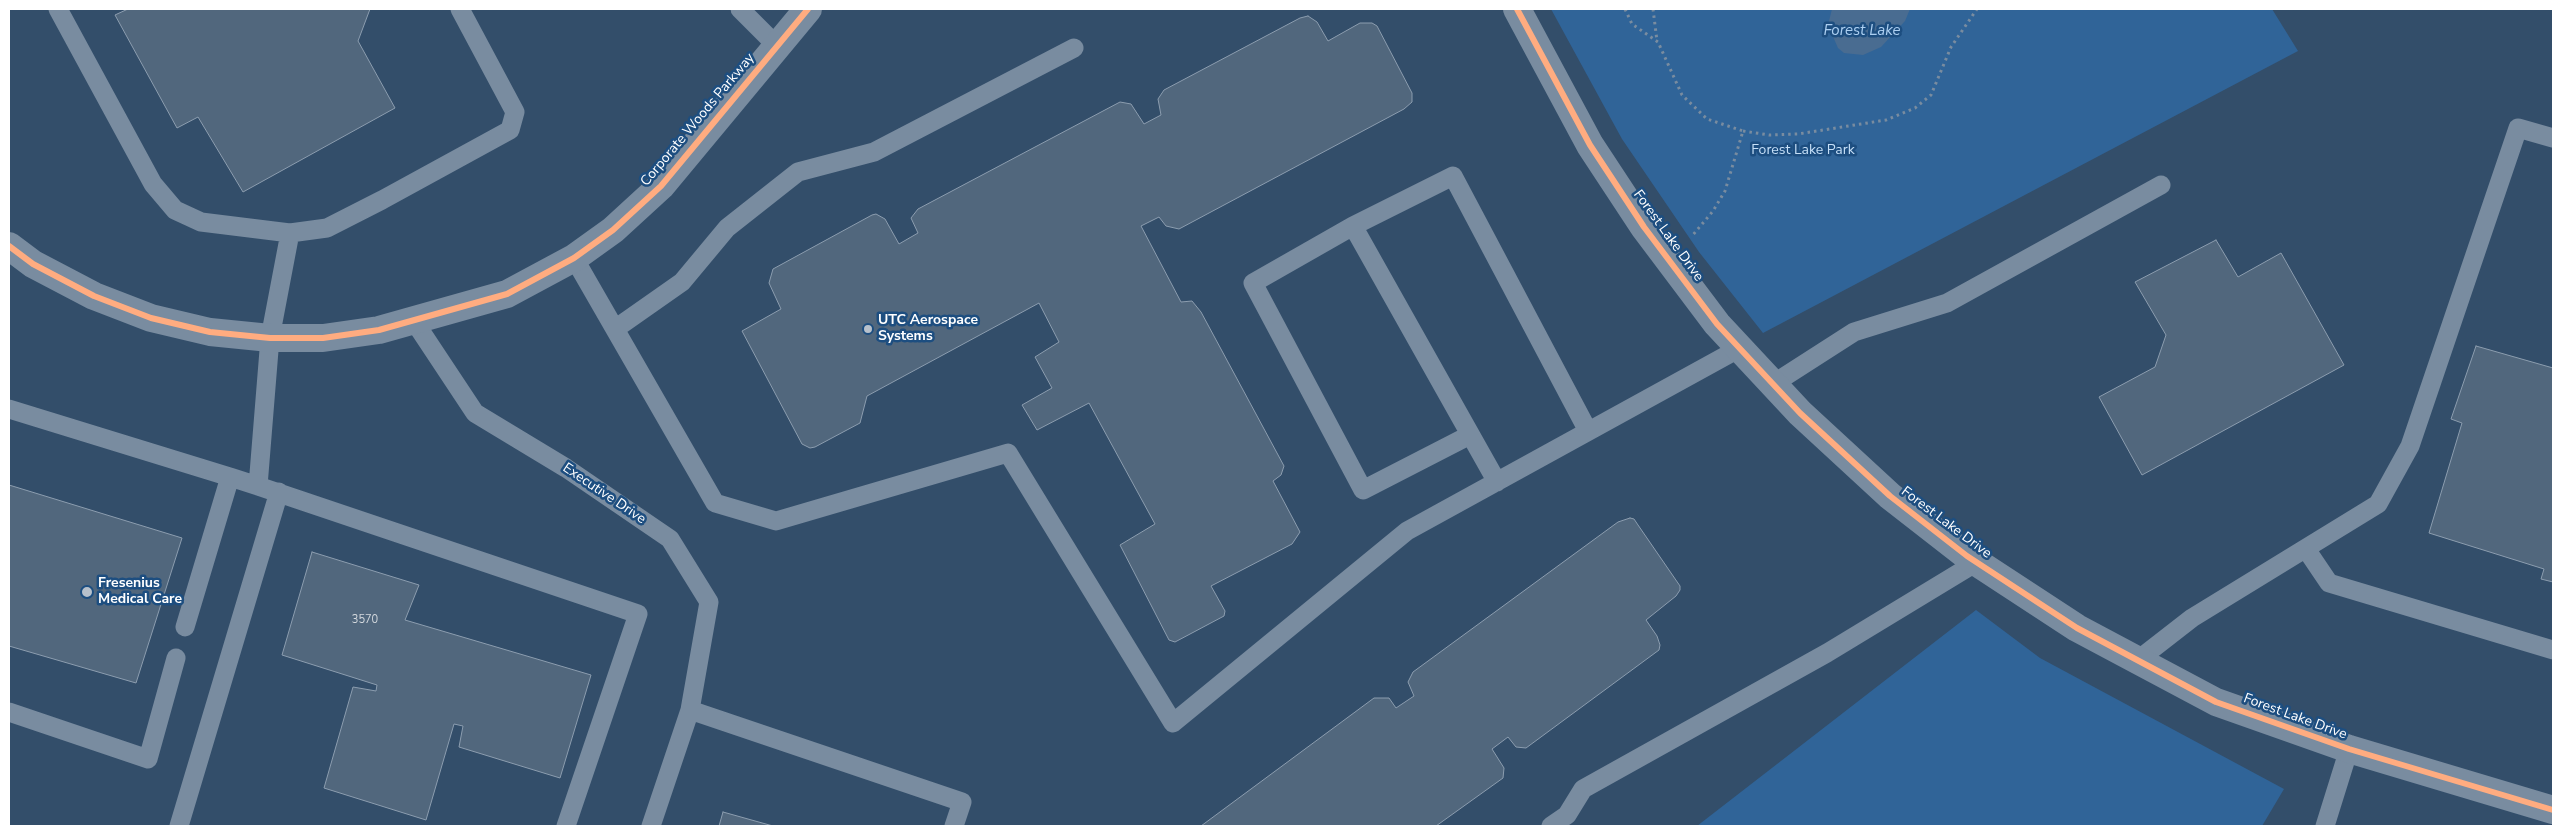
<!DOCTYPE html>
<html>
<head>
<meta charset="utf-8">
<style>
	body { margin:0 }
	#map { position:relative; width:2562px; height:835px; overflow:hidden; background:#334e6a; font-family:"Nunito Sans",sans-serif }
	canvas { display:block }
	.frame { position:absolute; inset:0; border:10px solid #fff; pointer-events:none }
</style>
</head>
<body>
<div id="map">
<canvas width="2562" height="835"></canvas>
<div class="frame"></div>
</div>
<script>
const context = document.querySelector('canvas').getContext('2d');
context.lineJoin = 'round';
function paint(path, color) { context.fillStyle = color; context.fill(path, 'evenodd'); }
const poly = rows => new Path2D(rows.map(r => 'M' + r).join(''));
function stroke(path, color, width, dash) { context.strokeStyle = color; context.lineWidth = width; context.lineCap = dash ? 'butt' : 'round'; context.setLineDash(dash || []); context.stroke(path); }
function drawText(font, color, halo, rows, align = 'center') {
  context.font = font + ' "Nunito Sans",sans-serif'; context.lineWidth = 5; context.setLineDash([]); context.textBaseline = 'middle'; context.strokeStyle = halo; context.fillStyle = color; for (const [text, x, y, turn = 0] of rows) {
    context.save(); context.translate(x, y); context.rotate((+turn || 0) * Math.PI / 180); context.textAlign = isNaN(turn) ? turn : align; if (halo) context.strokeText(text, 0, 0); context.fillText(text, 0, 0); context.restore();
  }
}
paint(poly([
	[1551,9,2272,9,2298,51,1763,333,1699,252,1622,139],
	[1976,610,2040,658,2284,789,2262,826,1697,826]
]), '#306498');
paint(poly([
	[1832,9,1910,9,1905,21,1881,47,1863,55,1844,53,1838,48,1828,25]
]), '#496c91');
const building = poly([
	[128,9,370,9,358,41,395,108,243,192,198,117,177,128,115,15,128,9],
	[1308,16,1317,22,1328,41,1360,23,1372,23,1377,26,1412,93,1412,102,1404,109,1179,229,1166,226,1159,217,1141,226,1181,302,1192,301,1201,312,1284,466,1281,475,1273,481,1300,532,1292,544,1211,586,1225,611,1224,616,1175,642,1169,640,1120,545,1155,524,1089,403,1037,430,1022,405,1052,388,1035,357,1059,342,1039,303,867,396,860,423,815,447,810,448,802,444,742,331,781,309,769,283,773,269,872,215,876,214,885,219,899,244,918,233,911,218,918,209,1120,102,1131,104,1144,124,1161,115,1158,99,1164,90,1300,18,1308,16],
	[2216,240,2238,277,2281,253,2344,365,2142,475,2099,397,2155,367,2166,335,2135,282,2216,240],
	[2476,346,2553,368,2553,582,2541,579,2544,569,2429,533,2462,423,2451,419,2476,346],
	[9,485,182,538,136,683,9,646,9,485],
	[1630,518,1634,519,1638,525,1680,586,1680,590,1676,596,1646,620,1657,636,1660,645,1659,650,1526,748,1516,747,1508,737,1492,749,1504,768,1503,778,1436,826,1201,826,1374,698,1389,698,1396,708,1414,696,1408,682,1413,672,1618,522,1630,518],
	[312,552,419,585,405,620,591,675,560,778,459,747,463,726,454,724,426,820,324,788,353,687,376,691,377,685,282,655,312,552],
	[723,812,773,826,719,826,723,812]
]);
paint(building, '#51677d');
stroke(building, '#8c9daf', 1);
stroke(poly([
	[1625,9,1632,24,1658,42,1682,95,1707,119,1743,131,1725,191,1713,211,1692,236],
	[1653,9,1657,41],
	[1743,131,1769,135,1798,134,1886,120,1915,108,1931,95,1951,47,1977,9]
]), '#798ca0', 3, [2.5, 4]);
stroke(poly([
	[58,9,153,184,175,210,201,222,290,233],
	[740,9,777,46],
	[1353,226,1253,283,1363,490,1470,435],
	[574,258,715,503,776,521,1008,453,1173,723,1407,531,1740,348],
	[414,321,475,413,566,468,670,539,709,602,690,710,651,826],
	[615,329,682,282,727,228,798,172,874,152,1074,48],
	[1773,384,1854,332,1947,303,2161,185],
	[9,409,230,477,185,627],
	[230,477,258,486,270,338,290,233,327,228,382,200,510,130,515,112,460,9],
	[1497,482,1353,226,1453,176,1588,431],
	[258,486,638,614,566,826],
	[2306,549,2329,583,2553,650],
	[2138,660,2192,618,2378,504,2410,446,2518,128,2553,138],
	[690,710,962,802,954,826],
	[9,712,148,759,176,658],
	[179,826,279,492],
	[1551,826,1567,815,1583,789,1827,653,1977,562],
	[2325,826,2349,749]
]), '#798ca0', 19);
stroke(poly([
	[1517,9,1590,145,1644,227,1717,324,1800,413,1890,496,1967,556,2077,628,2216,702,2349,749,2553,810],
	[9,246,33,264,94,296,151,318,210,332,270,338,323,338,379,330,507,294,574,258,613,230,661,186,808,9]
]), '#798ca0', 28);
stroke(poly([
	[1517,9,1590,145,1644,227,1717,324,1800,413,1890,496,1967,556,2077,628,2216,702,2349,749,2553,810],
	[9,246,33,264,94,296,151,318,210,332,270,338,323,338,379,330,507,294,574,258,613,230,661,186,808,9]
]), '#ffac80', 6);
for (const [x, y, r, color] of [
	[868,329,5,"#b8c1cb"],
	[87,592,6,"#b8c1cb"]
]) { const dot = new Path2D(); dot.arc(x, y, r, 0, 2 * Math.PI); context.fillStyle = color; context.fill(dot); stroke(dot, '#1d4e80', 2); }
drawText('11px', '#d4d9de', null, [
	["3570",365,620]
]);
drawText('14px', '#fff', '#1d4e80', [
	["Corporate Woods Parkway",698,120,-50],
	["Forest Lake Drive",1668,236,54],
	["Executive Drive",604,494,34],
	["Forest Lake Drive",1946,523,37],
	["Forest Lake Drive",2295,717,20]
]);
drawText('14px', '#c5dff7', '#1d4e80', [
	["Forest Lake Park",1803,151]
]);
drawText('bold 14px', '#fff', '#1d4e80', [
	["UTC Aerospace",878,321],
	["Systems",878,337],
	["Fresenius",98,584],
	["Medical Care",98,600]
], 'left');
drawText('italic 15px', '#accff1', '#1d4e80', [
	["Forest Lake",1862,31]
]);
</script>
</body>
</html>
